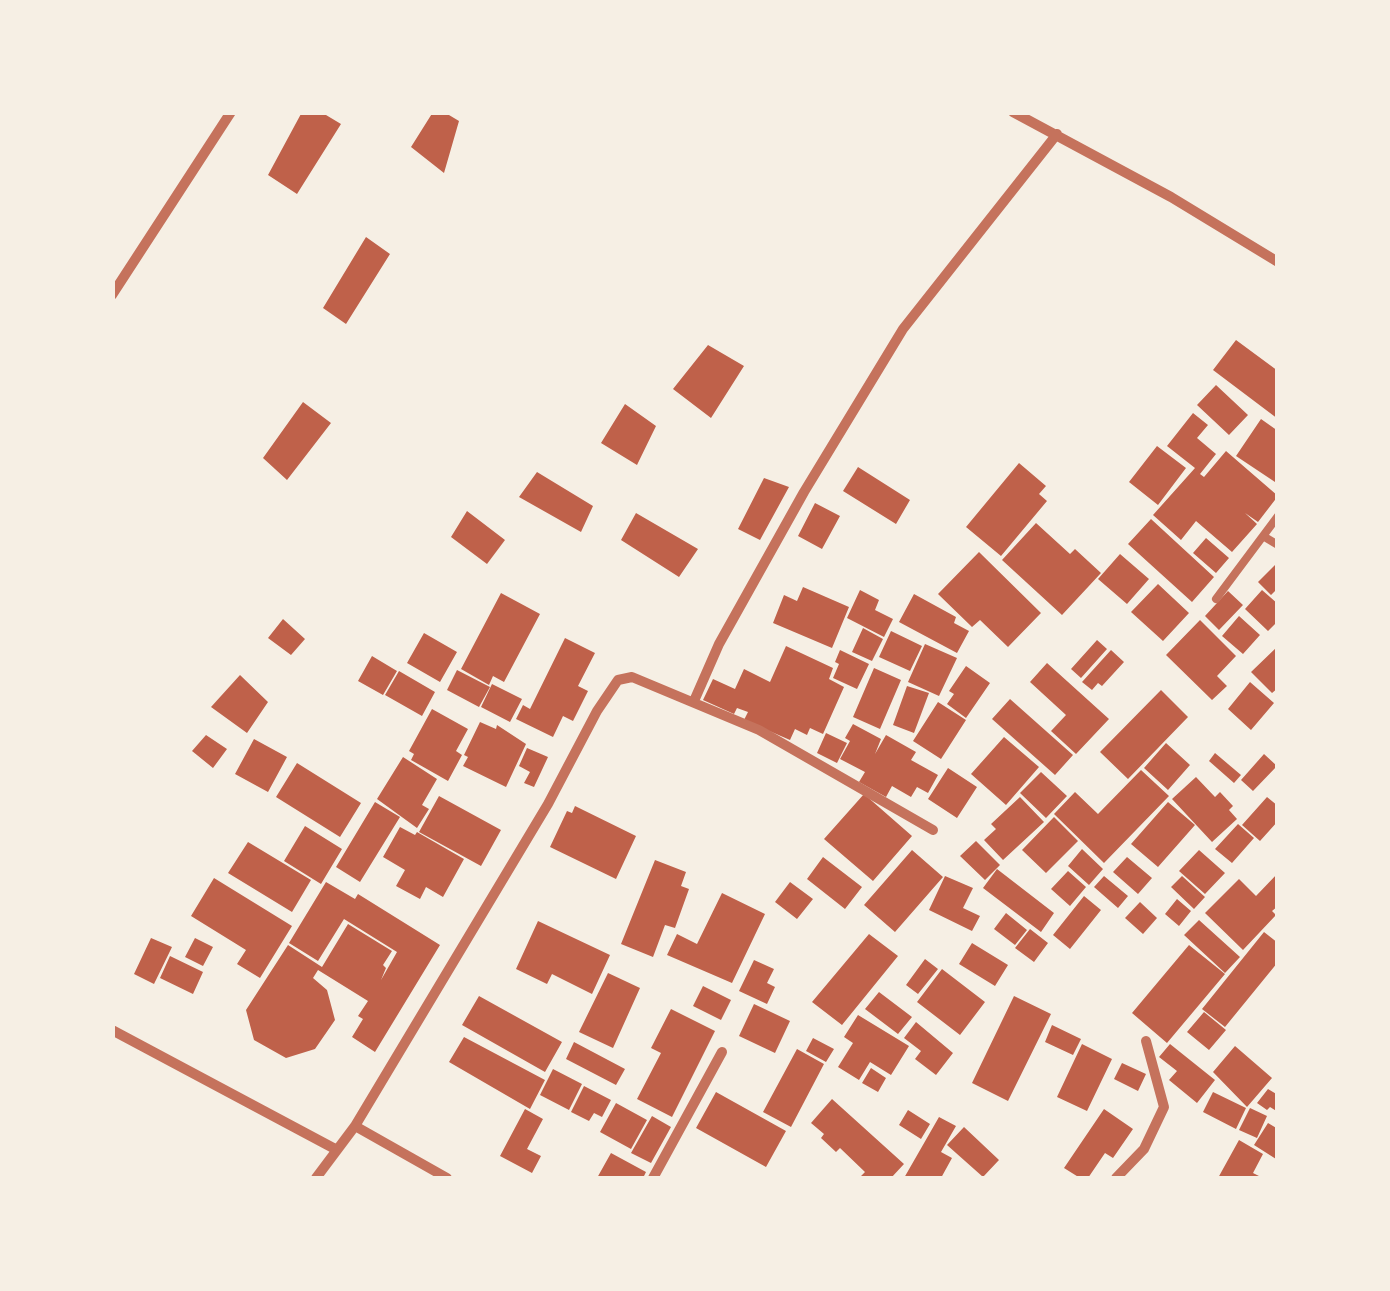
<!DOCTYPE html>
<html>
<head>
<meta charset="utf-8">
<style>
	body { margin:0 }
	#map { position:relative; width:1390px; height:1291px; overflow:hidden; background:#f6efe4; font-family:"Space Grotesk",sans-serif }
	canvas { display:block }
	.frame { position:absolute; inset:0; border:115px solid #f6efe4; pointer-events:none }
</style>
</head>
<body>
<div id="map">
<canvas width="1390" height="1291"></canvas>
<div class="frame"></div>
</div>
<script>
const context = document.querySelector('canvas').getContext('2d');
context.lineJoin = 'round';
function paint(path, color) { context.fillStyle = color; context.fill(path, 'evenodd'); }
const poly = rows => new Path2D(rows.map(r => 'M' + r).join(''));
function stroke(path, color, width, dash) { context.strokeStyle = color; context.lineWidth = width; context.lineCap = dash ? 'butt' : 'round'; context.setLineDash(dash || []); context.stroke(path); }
paint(poly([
	[302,112,321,112,341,124,297,194,268,175],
	[433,112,444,112,459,121,444,173,411,147],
	[366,237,390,254,346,324,323,308],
	[1236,340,1278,371,1278,419,1213,370],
	[708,345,744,366,711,418,673,389],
	[1216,385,1248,415,1229,435,1197,405],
	[303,402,331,423,287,480,263,458],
	[625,404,656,426,637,465,601,443],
	[1193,413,1208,425,1197,438,1216,454,1200,474,1204,477,1226,451,1278,496,1258,522,1245,513,1257,524,1232,552,1196,521,1181,540,1153,515,1195,468,1167,446],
	[1261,419,1278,431,1278,484,1236,456],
	[1157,446,1186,468,1158,505,1129,482],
	[1019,463,1046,486,1039,494,1047,501,1001,556,966,527],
	[858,467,910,500,896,524,843,491],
	[537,472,593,506,581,532,519,497],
	[764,478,789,487,760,540,738,529],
	[815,503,840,516,822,549,798,536],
	[467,511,505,540,487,564,451,537],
	[636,513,698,549,679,577,621,540],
	[1151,519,1214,577,1192,602,1128,544],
	[1036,523,1070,554,1075,549,1101,573,1062,615,1002,560],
	[1206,538,1229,558,1216,573,1193,553],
	[979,552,1041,613,1008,647,980,620,972,627,938,594],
	[1120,554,1149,579,1127,604,1098,579],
	[1278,562,1278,588,1271,595,1258,582],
	[1158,584,1189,613,1163,641,1131,612],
	[803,587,849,607,832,648,773,623,784,595,797,601],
	[860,590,879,600,875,610,893,619,884,637,847,618],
	[1262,590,1278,604,1278,621,1268,631,1245,609],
	[1228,591,1243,605,1219,630,1205,616],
	[501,593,540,614,504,682,493,676,489,685,461,669],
	[914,594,956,617,954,623,969,631,957,653,899,622],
	[1239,616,1260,635,1243,654,1222,636],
	[283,619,305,639,291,655,268,638],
	[1200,620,1236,656,1217,676,1227,686,1212,700,1166,655],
	[863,628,883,639,872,661,852,652],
	[891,631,922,646,910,671,879,657],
	[424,633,457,652,440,682,407,663],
	[565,638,595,653,578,686,588,691,573,721,563,716,553,737,516,719,523,705,530,709],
	[1097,640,1107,649,1081,678,1071,669],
	[925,644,957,658,939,696,908,682],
	[786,646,833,668,829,679,844,687,823,734,810,728,807,735,795,729,790,740,744,720,748,712,737,708,734,714,703,700,713,679,735,689,744,669,770,682],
	[1278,646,1278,688,1272,693,1251,672],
	[840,650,869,664,857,689,833,678,839,664,835,662],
	[1111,650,1124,662,1102,686,1098,683,1092,690,1082,682],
	[372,656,397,671,383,695,358,681],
	[1047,663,1109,719,1076,754,1051,731,1066,715,1030,682],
	[966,666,990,683,966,718,947,704,954,694,949,691],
	[874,668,901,680,880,729,853,717],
	[457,670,490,687,479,707,447,690],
	[399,671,435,692,422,716,385,695],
	[240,675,268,702,247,733,211,707],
	[1250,682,1274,703,1251,730,1228,709],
	[492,684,522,699,510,722,481,707],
	[907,686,929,693,914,733,893,725],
	[1161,690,1188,717,1128,779,1100,752],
	[1010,699,1073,755,1055,775,992,719],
	[938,702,966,720,941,759,913,741],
	[432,709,468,729,456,751,462,755,448,781,411,760,414,754,409,751],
	[480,722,496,729,497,725,526,744,506,787,463,766,468,757,464,755],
	[853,724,881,739,875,754,886,735,916,752,911,760,938,775,928,793,917,787,911,797,892,786,886,797,859,782,865,772,840,759,850,741,845,738],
	[826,733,847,743,837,763,817,753],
	[206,735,227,749,213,768,192,751],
	[1004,737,1039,767,1006,805,971,774],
	[254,739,287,757,268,792,235,774],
	[1166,743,1190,765,1168,790,1144,768],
	[527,748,548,757,534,787,524,783,530,772,519,766],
	[1215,753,1241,775,1234,783,1209,761],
	[1264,754,1277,766,1253,791,1241,780],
	[403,757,437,779,422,805,429,809,417,828,377,799],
	[297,763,361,803,340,837,276,797],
	[948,768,977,787,957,818,928,799],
	[1141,770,1169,796,1104,863,1054,814,1075,792,1098,814],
	[1041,772,1067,796,1046,818,1020,793],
	[1196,777,1215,797,1220,792,1233,806,1229,810,1237,819,1212,842,1172,799],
	[864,794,912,836,873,881,824,839],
	[439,796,501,830,481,866,419,832],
	[1020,797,1044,822,1003,860,984,840,996,829,991,824],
	[1267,797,1278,806,1278,821,1260,841,1242,825],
	[375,802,400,817,360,882,336,867],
	[1168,802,1195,825,1158,867,1131,844],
	[575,806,636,836,616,879,550,847,567,811,572,813],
	[1054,817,1078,841,1046,873,1022,850],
	[1238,824,1254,838,1232,863,1215,849],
	[305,826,342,849,321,884,284,861],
	[400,827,415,835,417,832,464,859,443,897,426,887,420,899,396,886,405,870,383,857],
	[976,841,1000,865,985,880,960,856],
	[248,842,311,880,292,912,228,873],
	[1082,849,1103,869,1089,885,1068,866],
	[912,850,943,877,895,932,864,905],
	[1199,850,1225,873,1205,894,1179,871],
	[823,857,862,887,845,909,807,879],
	[1127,857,1152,878,1138,894,1113,872],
	[655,860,686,872,681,886,689,889,675,928,665,925,653,957,621,944],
	[997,869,1054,913,1041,932,983,888],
	[1068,871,1086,887,1070,906,1051,889],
	[1278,873,1278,906,1272,911,1276,915,1243,950,1205,913,1239,879,1256,896],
	[945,876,973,888,963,908,980,916,972,931,929,910],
	[1104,876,1128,896,1118,908,1094,887],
	[1182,876,1205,897,1194,909,1171,887],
	[214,878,292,926,260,978,237,964,246,950,191,916],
	[326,882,355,899,358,894,440,945,375,1052,352,1037,363,1019,358,1016,368,1001,318,970,313,978,327,990,335,1020,315,1049,286,1058,254,1040,246,1010,288,945,322,967,348,924,392,951,383,965,386,968,381,980,397,952,344,919,318,961,289,943],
	[790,882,813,899,797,919,775,902],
	[722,893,765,914,732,983,667,955,677,934,697,944],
	[1084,896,1101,910,1070,949,1053,935],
	[1177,899,1191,911,1179,926,1165,914],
	[1140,902,1157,918,1143,934,1125,918],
	[1006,913,1027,930,1015,945,994,929],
	[1199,920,1240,957,1225,973,1184,935],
	[538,921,610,955,592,994,552,974,547,984,516,969],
	[1030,929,1048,943,1034,962,1015,948],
	[1264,932,1278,943,1278,962,1225,1027,1202,1009],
	[869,934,898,956,842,1025,812,1002],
	[151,938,172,947,154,984,134,974],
	[195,938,213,947,203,966,185,957],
	[972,943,1008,965,995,986,959,964],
	[1189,945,1225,974,1167,1043,1132,1013],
	[170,956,203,972,193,994,160,978],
	[925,959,938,969,918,994,906,985],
	[754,960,774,969,767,983,775,987,767,1004,739,991],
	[942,969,985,1002,960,1035,917,1002],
	[608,973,640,988,613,1048,579,1032],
	[703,986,731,1000,721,1020,693,1006],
	[879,992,912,1017,898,1034,865,1009],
	[479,996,562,1042,545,1072,462,1025],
	[1014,996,1051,1014,1008,1101,972,1083],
	[754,1004,790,1021,775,1053,739,1036],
	[671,1009,715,1031,672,1117,637,1099,661,1053,651,1048],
	[1204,1012,1226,1030,1209,1050,1187,1032],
	[858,1015,909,1046,891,1075,870,1062,859,1080,838,1067,853,1043,844,1037],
	[916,1022,953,1053,936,1075,915,1059,921,1051,904,1038],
	[1052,1025,1081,1039,1073,1055,1045,1042],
	[464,1037,545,1080,530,1109,449,1062],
	[813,1038,834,1049,826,1062,806,1051],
	[574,1042,625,1069,616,1085,566,1059],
	[1082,1044,1112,1059,1087,1111,1057,1097],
	[1170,1044,1215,1080,1197,1103,1169,1080,1177,1071,1159,1057],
	[1235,1046,1272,1078,1247,1107,1213,1072],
	[797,1049,824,1064,791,1127,763,1112],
	[1122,1063,1146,1074,1138,1091,1114,1079],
	[871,1068,886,1078,878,1092,862,1083],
	[553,1069,582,1084,569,1110,540,1095],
	[584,1086,611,1100,602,1117,594,1113,589,1121,571,1112],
	[1268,1089,1278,1095,1278,1112,1270,1107,1267,1110,1257,1103],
	[716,1092,786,1131,766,1167,696,1128],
	[1213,1092,1246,1108,1236,1129,1203,1112],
	[832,1099,904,1164,891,1178,859,1178,865,1172,840,1148,836,1152,821,1138,824,1134,811,1123],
	[616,1103,647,1120,631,1149,600,1132],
	[1250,1108,1267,1116,1257,1138,1239,1130],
	[525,1109,543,1119,527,1149,541,1156,532,1173,500,1156],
	[1104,1109,1133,1129,1113,1158,1105,1153,1088,1178,1080,1178,1064,1168],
	[908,1110,930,1124,921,1139,899,1125],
	[652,1116,671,1127,651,1163,631,1153],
	[939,1117,956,1126,941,1152,952,1158,941,1178,904,1178],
	[1268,1123,1278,1129,1276,1159,1254,1145],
	[964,1127,999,1160,983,1177,947,1145],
	[1239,1140,1263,1154,1253,1173,1263,1178,1218,1178],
	[611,1153,646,1172,643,1178,597,1178]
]), '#bf614a');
stroke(poly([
	[1263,536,1278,545],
	[1216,599,1278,516]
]), '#c5725c', 8);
stroke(poly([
	[1013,112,1171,197,1278,262],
	[112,295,231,112],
	[694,701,719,644,804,492,903,329,1057,134],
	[112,1030,337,1150],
	[355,1126,447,1178],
	[316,1178,355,1126,548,804,597,711,618,680,632,677,759,730,933,830],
	[653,1178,722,1052],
	[1116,1178,1144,1149,1164,1107,1146,1041]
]), '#c5725c', 10);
</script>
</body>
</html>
